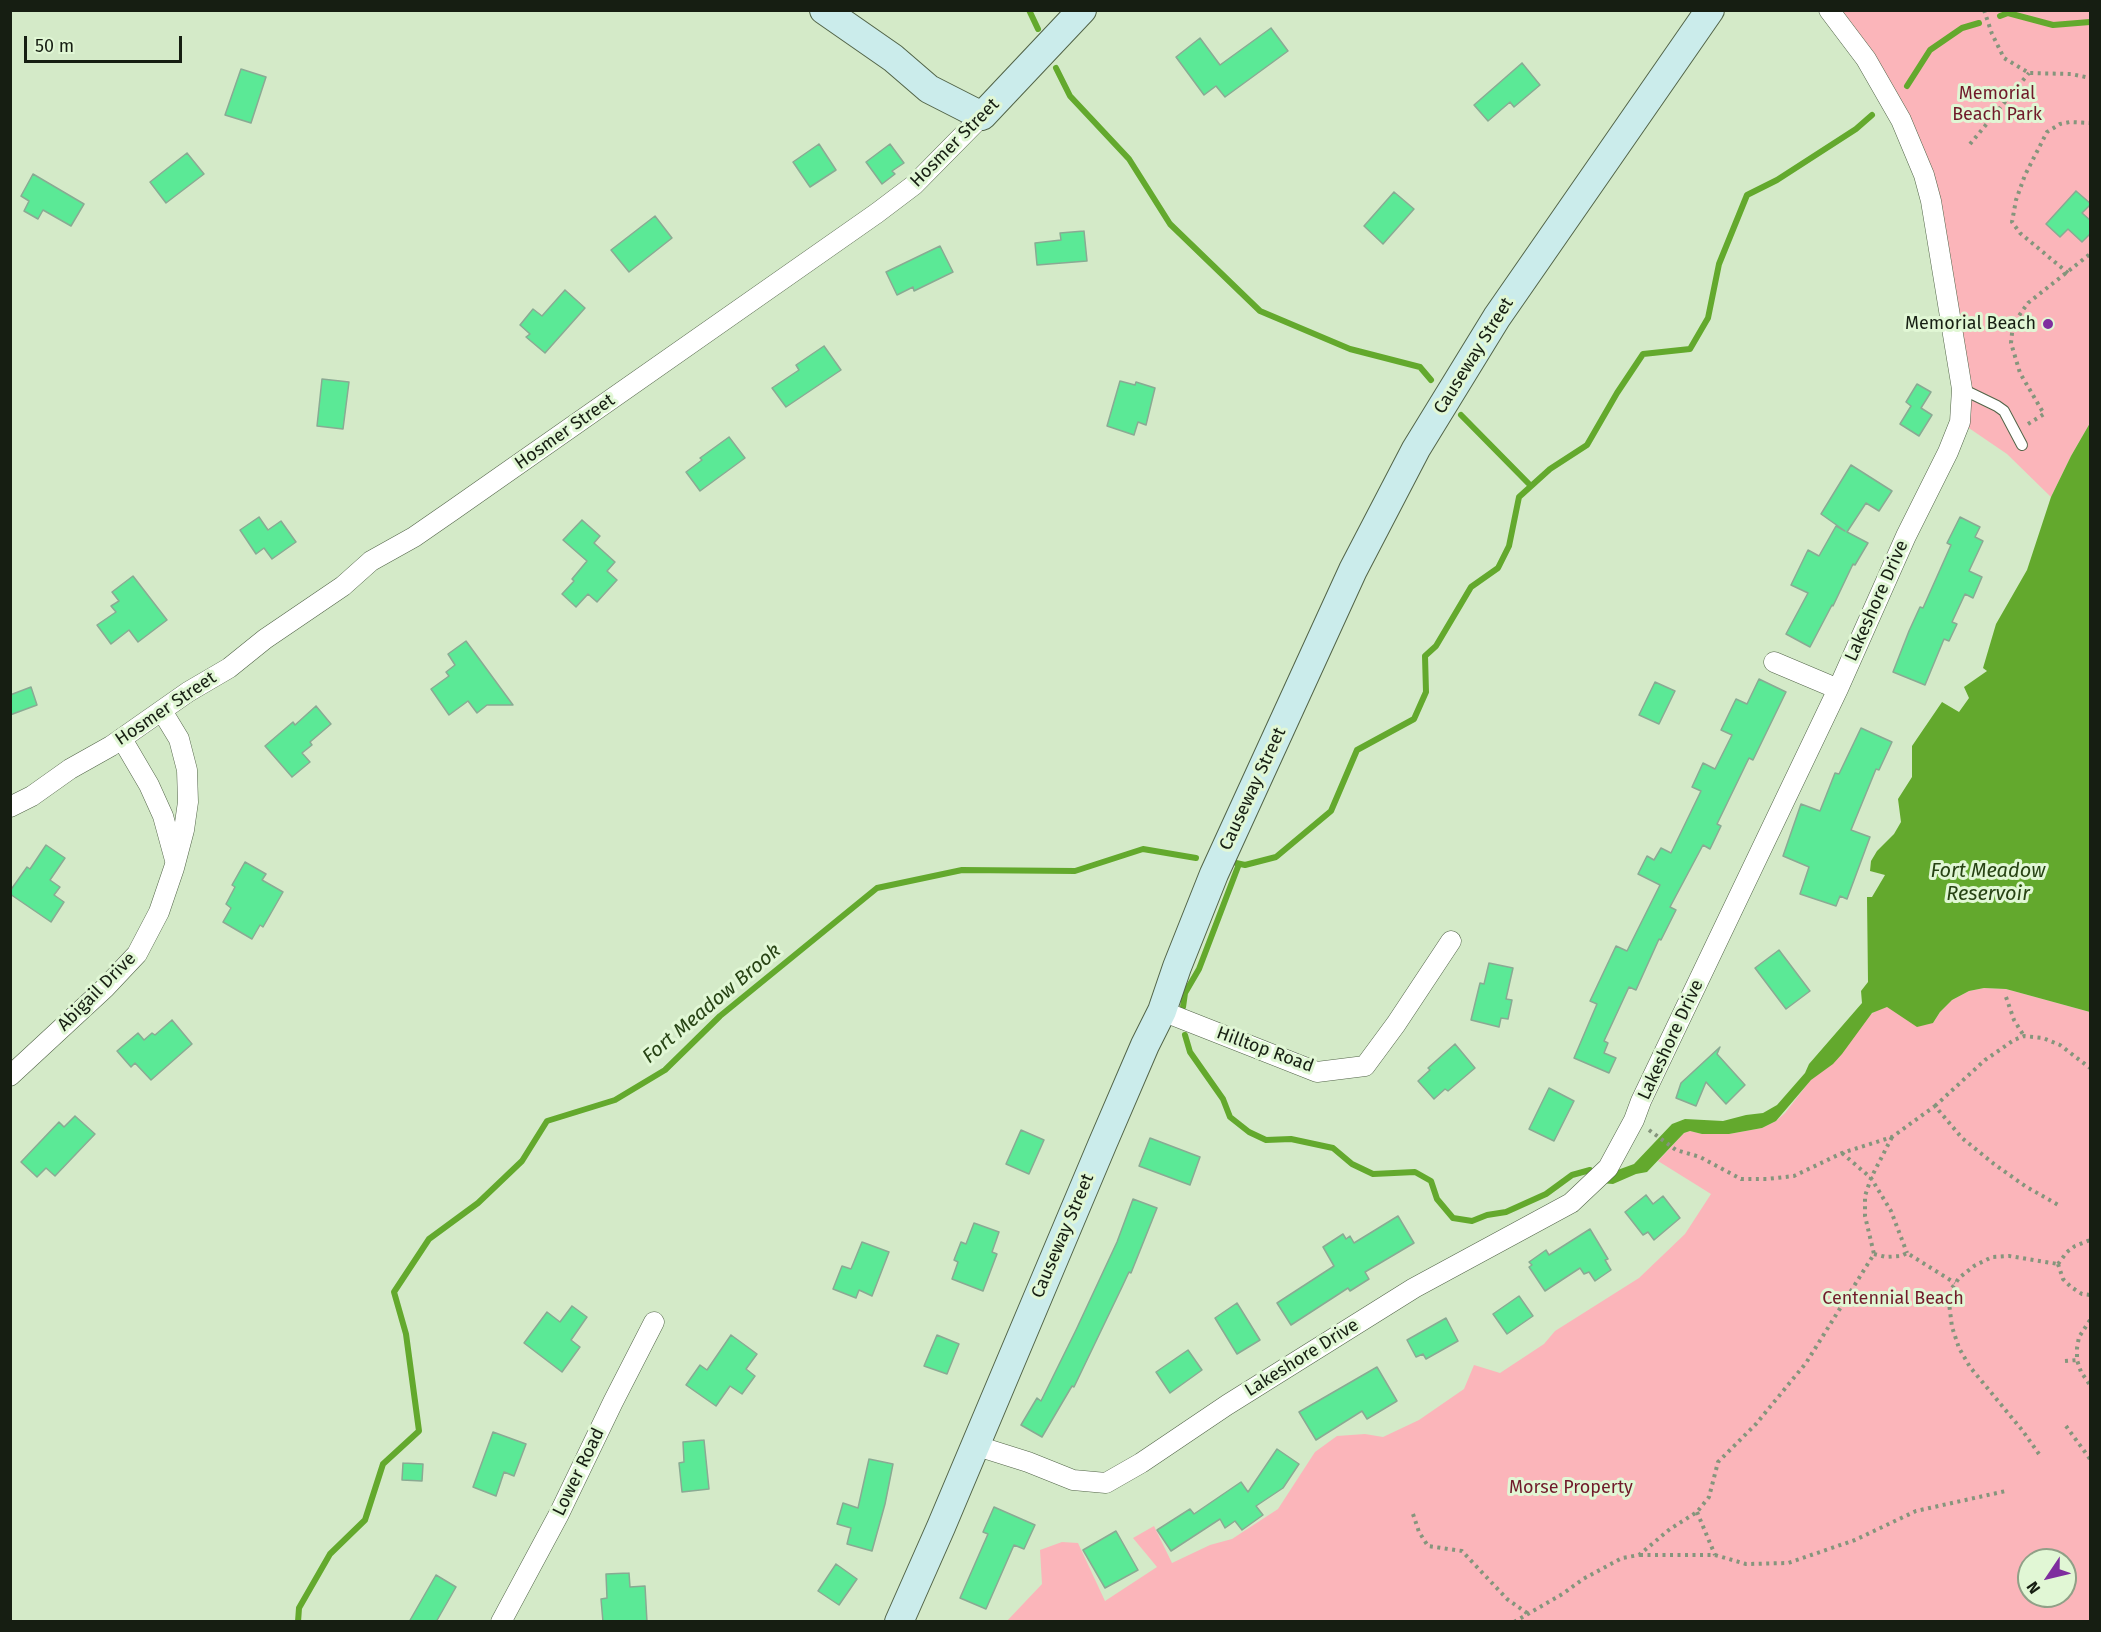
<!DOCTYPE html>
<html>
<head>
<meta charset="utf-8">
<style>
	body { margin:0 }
	#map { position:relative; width:2101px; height:1632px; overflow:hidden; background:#d4eac8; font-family:"Fira Sans",sans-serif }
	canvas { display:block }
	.frame { position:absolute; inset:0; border:12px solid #161e12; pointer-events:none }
	.north { position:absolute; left:2017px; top:1548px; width:60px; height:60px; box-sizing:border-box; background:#e1f7d5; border:2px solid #90a087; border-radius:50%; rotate:235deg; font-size:16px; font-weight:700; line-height:24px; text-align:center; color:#161e12 }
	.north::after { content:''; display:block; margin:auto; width:21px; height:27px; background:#7e2e9e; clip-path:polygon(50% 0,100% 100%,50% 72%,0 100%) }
	.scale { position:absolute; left:24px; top:36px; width:158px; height:27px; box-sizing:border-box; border:3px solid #161e12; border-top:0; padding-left:8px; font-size:18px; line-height:21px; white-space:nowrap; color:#161e12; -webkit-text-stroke:4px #e1f7d5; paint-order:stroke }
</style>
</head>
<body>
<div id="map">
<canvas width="2101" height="1632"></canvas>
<div class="frame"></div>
<div class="north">N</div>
<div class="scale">50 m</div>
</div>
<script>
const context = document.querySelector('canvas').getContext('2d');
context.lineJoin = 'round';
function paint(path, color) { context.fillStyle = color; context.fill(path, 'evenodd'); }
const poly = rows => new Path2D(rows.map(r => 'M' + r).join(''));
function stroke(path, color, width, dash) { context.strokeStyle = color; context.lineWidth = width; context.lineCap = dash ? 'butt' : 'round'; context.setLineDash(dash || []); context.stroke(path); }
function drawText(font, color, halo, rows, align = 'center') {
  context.font = font + ' "Fira Sans",sans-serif'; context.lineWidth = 6; context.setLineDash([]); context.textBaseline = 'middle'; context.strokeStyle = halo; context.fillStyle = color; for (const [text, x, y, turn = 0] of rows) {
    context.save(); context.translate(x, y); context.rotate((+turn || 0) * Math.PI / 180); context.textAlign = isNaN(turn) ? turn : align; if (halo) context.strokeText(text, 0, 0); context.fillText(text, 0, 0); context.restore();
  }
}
paint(poly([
	[1829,11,2090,11,2090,423,2071,456,2051,497,2007,454,1960,422,1924,175],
	[1984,988,2006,989,2090,1012,2090,1621,1006,1622,1042,1584,1040,1550,1062,1542,1078,1543,1105,1601,1157,1567,1133,1538,1154,1526,1172,1563,1210,1545,1232,1539,1278,1509,1315,1452,1337,1436,1365,1434,1383,1437,1419,1420,1464,1389,1474,1365,1500,1373,1544,1344,1555,1331,1639,1278,1685,1234,1711,1194,1658,1161,1684,1133,1690,1131,1702,1134,1729,1134,1762,1128,1776,1121,1785,1113,1848,1032,1886,1003,1933,1023,1940,1012,1952,1000,1969,991],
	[2029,1560,2065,1560,2065,1596,2029,1596]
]), '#fbb5ba');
paint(poly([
	[2090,423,2090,1012,2006,989,1984,988,1969,991,1952,1000,1940,1012,1933,1023,1917,1027,1887,1007,1872,1013,1842,1054,1833,1064,1811,1080,1776,1121,1762,1128,1729,1134,1702,1134,1690,1131,1684,1133,1647,1172,1636,1174,1613,1184,1600,1183,1612,1172,1634,1164,1672,1124,1685,1119,1723,1121,1746,1115,1763,1113,1777,1105,1805,1073,1809,1064,1862,1003,1861,991,1868,982,1867,897,1872,897,1885,875,1870,871,1871,861,1877,851,1894,834,1901,822,1898,799,1912,777,1912,746,1942,702,1959,712,1969,698,1964,687,1987,671,1983,668,1996,624,2027,570,2051,497,2071,456]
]), '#63a92d');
stroke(poly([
	[1029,10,1038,29],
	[2000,16,2008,13,2053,25,2090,22],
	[1056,68,1070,96,1129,159,1170,224,1260,311,1350,349,1420,367,1431,380],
	[1907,86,1930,50,1962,28,1979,23],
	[1461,415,1531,486],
	[1236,863,1245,865,1276,857,1331,811,1357,750,1414,719,1426,692,1425,656,1436,646,1471,587,1498,568,1509,546,1519,497,1550,469,1587,445,1617,393,1643,354,1690,349,1708,318,1719,264,1747,195,1777,180,1856,129,1872,115],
	[1183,1007,1185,993,1199,969,1239,864],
	[1185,1035,1190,1052,1223,1099,1230,1117,1249,1132,1266,1140,1291,1139,1333,1148,1352,1164,1373,1174,1415,1172,1431,1181,1437,1199,1453,1218,1472,1221,1487,1215,1506,1212,1546,1194,1572,1175,1590,1170],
	[298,1622,299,1608,330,1554,365,1520,383,1464,419,1431,406,1334,394,1292,429,1239,478,1203,522,1161,547,1121,615,1100,665,1070,720,1016,877,888,962,870,1075,871,1143,849,1196,858]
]), '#63a92d', 6);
const building = poly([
	[1271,28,1288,51,1225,97,1216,86,1204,95,1176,57,1200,38,1220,65,1271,28],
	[1522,63,1540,85,1514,107,1510,102,1488,121,1474,105,1522,63],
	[241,69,266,77,251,123,225,115,241,69],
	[819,144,836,170,810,187,793,162,819,144],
	[890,144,904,163,892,171,895,174,882,184,866,162,890,144],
	[187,153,204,174,166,203,150,182,187,153],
	[33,174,84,204,71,226,43,210,38,219,24,211,29,201,21,196,33,174],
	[2076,191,2091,204,2082,213,2091,221,2091,233,2082,242,2068,229,2060,237,2046,224,2076,191],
	[1394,192,1414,209,1383,244,1364,226,1394,192],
	[655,216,672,238,629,272,611,250,655,216],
	[1084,231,1087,261,1037,265,1035,243,1061,240,1060,233,1084,231],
	[940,246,953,272,914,291,913,287,897,295,886,272,940,246],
	[565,290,585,308,545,353,526,337,530,334,520,325,533,309,542,316,565,290],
	[824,346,841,370,786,407,772,388,799,370,796,365,824,346],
	[322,379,349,382,343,429,317,426,322,379],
	[1120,381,1135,385,1136,382,1155,388,1146,425,1138,422,1134,435,1107,426,1120,381],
	[1917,384,1931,392,1921,408,1932,415,1919,436,1900,424,1911,406,1906,402,1917,384],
	[729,437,745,458,700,491,686,472,702,460,700,458,729,437],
	[1851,465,1892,491,1879,511,1866,503,1847,532,1868,543,1855,565,1853,564,1833,606,1832,605,1810,647,1786,634,1808,593,1791,585,1808,550,1819,556,1836,526,1845,531,1821,514,1851,465],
	[259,517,268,530,281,521,296,542,272,559,264,548,256,554,240,530,259,517],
	[1960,517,1980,527,1975,537,1983,541,1969,571,1982,577,1973,598,1965,594,1952,622,1957,624,1949,641,1944,639,1925,685,1893,672,1909,631,1920,607,1923,608,1951,545,1947,543,1960,517],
	[582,520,600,536,594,543,615,562,607,571,617,580,597,602,588,594,576,607,562,594,574,581,572,579,587,561,563,540,582,520],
	[133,576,167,620,138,642,129,630,111,644,97,625,116,612,111,606,119,601,112,592,133,576],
	[466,641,513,705,487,705,477,713,468,701,449,715,431,689,449,676,446,672,455,665,448,654,466,641],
	[1759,679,1786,692,1753,760,1749,758,1717,824,1721,826,1710,849,1703,845,1670,907,1676,910,1661,940,1659,939,1636,990,1629,987,1604,1041,1608,1043,1604,1053,1616,1058,1609,1073,1574,1058,1597,1004,1590,1001,1616,946,1627,951,1660,885,1638,874,1647,856,1654,860,1661,848,1671,853,1701,791,1692,787,1703,763,1715,769,1732,735,1721,730,1736,699,1747,704,1759,679],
	[1655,682,1675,691,1659,724,1639,715,1655,682],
	[31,687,37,705,10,715,10,695,31,687],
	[316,706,331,724,310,742,312,745,302,753,310,762,292,777,265,746,293,722,295,725,316,706],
	[1861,728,1892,742,1879,770,1876,769,1851,830,1870,837,1847,899,1840,896,1836,906,1800,894,1809,867,1783,856,1801,804,1820,811,1835,773,1839,774,1861,728],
	[46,845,65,858,50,880,60,887,54,895,64,902,51,922,10,894,10,891,27,867,30,869,46,845],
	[245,862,266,874,262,880,283,892,263,927,260,925,252,939,223,922,231,908,226,904,235,887,232,885,245,862],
	[1779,950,1810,991,1786,1009,1755,968,1779,950],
	[1489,963,1513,968,1506,999,1512,1000,1508,1019,1501,1018,1499,1027,1471,1020,1480,983,1484,984,1489,963],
	[172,1020,192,1044,151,1080,135,1063,131,1067,117,1051,138,1033,144,1040,152,1033,155,1035,172,1020],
	[1455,1044,1475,1068,1448,1091,1445,1089,1434,1099,1418,1081,1430,1070,1428,1068,1455,1044],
	[1720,1047,1717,1054,1745,1085,1726,1104,1706,1082,1696,1106,1676,1098,1681,1083,1720,1047],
	[1549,1088,1574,1101,1554,1141,1529,1129,1549,1088],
	[75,1116,95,1134,55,1176,46,1168,37,1177,21,1162,59,1122,64,1127,75,1116],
	[1021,1130,1044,1140,1029,1174,1006,1164,1021,1130],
	[1150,1138,1200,1157,1190,1185,1139,1166,1150,1138],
	[1646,1195,1653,1204,1663,1196,1680,1218,1654,1240,1648,1232,1643,1235,1625,1212,1646,1195],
	[1133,1199,1157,1208,1131,1273,1129,1272,1122,1287,1074,1387,1072,1386,1042,1437,1021,1425,1037,1398,1041,1401,1076,1330,1117,1242,1133,1199],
	[1398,1216,1414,1243,1365,1272,1369,1279,1350,1291,1348,1288,1291,1325,1277,1303,1334,1266,1323,1247,1343,1234,1346,1239,1350,1236,1354,1243,1398,1216],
	[974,1223,999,1232,992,1252,997,1254,983,1291,952,1279,958,1262,954,1260,961,1242,966,1244,974,1223],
	[1590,1229,1608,1259,1605,1260,1611,1270,1595,1281,1589,1272,1584,1274,1580,1268,1545,1291,1529,1267,1532,1265,1529,1262,1546,1250,1549,1255,1590,1229],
	[862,1242,889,1252,872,1296,859,1290,856,1298,833,1289,842,1266,851,1269,862,1242],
	[1519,1296,1533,1316,1507,1334,1493,1314,1519,1296],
	[1237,1303,1260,1340,1237,1354,1215,1318,1237,1303],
	[572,1306,587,1317,571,1340,580,1347,562,1372,524,1343,547,1312,560,1322,572,1306],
	[1446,1318,1458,1341,1426,1359,1423,1354,1416,1357,1407,1340,1446,1318],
	[731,1335,757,1354,746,1369,755,1376,742,1394,730,1386,716,1406,686,1385,700,1365,707,1370,731,1335],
	[937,1335,959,1344,947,1374,924,1366,937,1335],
	[1188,1350,1202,1370,1170,1393,1156,1372,1188,1350],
	[1377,1367,1397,1401,1367,1419,1362,1411,1316,1440,1299,1412,1377,1367],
	[493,1432,526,1444,514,1476,504,1472,496,1496,473,1487,493,1432],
	[704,1440,709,1489,682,1492,679,1463,684,1462,683,1442,704,1440],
	[1277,1449,1299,1464,1283,1488,1256,1506,1263,1515,1242,1530,1235,1521,1225,1528,1220,1519,1171,1551,1157,1530,1190,1509,1194,1514,1241,1482,1248,1492,1277,1449],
	[869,1459,893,1464,885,1504,872,1551,847,1544,851,1528,837,1524,843,1503,858,1508,869,1459],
	[403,1463,423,1464,422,1481,402,1480,403,1463],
	[994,1507,1035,1525,1024,1549,1014,1545,986,1609,960,1598,988,1534,983,1532,994,1507],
	[1116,1531,1138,1570,1105,1588,1083,1550,1116,1531],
	[836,1564,857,1579,839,1605,818,1591,836,1564],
	[629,1573,630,1587,645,1586,647,1622,603,1622,601,1599,607,1598,606,1574,629,1573],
	[436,1575,456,1587,436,1622,409,1622,436,1575]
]);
paint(building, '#5be996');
stroke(building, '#89aa93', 1.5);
const lane = poly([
	[1962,389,1997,406,2004,411,2022,445]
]);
const street = poly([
	[1774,662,1838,689],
	[122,739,149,785,163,816,175,860],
	[10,807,32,796,70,769,111,746,188,692,229,668,265,639,343,586,371,561,414,537,453,510,877,213,914,185,982,116],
	[1162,1011,1317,1072,1365,1066,1396,1024,1451,941],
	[10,1076,105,988,137,954,159,912,174,868,184,830,188,802,187,770,179,739,162,711],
	[974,1445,1028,1462,1073,1480,1106,1483,1141,1463,1227,1405,1414,1288,1571,1203,1608,1168,1634,1120,1641,1101,1838,689,1906,536,1948,452,1960,422,1962,389,1931,201,1924,175,1901,120,1866,59,1829,10],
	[501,1622,559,1514,613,1402,654,1322]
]);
const secondary = poly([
	[824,10,893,58,929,89,982,116,1082,10],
	[899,1622,941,1527,1102,1145,1145,1045,1162,1011,1177,967,1214,874,1353,570,1416,449,1497,317,1710,10]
]);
stroke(lane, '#526448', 12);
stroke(street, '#526448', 21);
stroke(secondary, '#526448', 30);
stroke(poly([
	[1984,10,1992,34,2004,58,2029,73,2071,74,2090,78],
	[1970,144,2029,73],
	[2068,273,2020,233,2012,222,2016,200,2025,175,2047,132,2060,124,2070,122,2090,123],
	[2028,424,2044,414,2020,373,2011,343,2013,324,2028,303,2090,254],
	[2006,997,2014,1020,2024,1036],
	[1935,1106,1985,1060,2014,1040,2024,1036,2043,1038,2060,1045,2090,1068],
	[1649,1130,1676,1150,1700,1157,1741,1179,1767,1179,1794,1176,1842,1153,1892,1137,1935,1106,1962,1138,1994,1164,2025,1186,2060,1206],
	[1842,1153,1871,1178,1891,1211,1907,1253],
	[1874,1254,1886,1257,1901,1256,1907,1253,1955,1283],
	[2058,1264,2063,1279,2071,1287,2082,1294,2090,1295],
	[2058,1264,2067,1252,2075,1246,2090,1240],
	[2090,1320,2079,1337,2077,1348,2077,1360,2081,1372,2090,1385],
	[2065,1361,2077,1360],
	[2066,1426,2090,1459],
	[2039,1454,2022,1430,1970,1367,1959,1348,1952,1327,1949,1303,1952,1288,1959,1278,1974,1266,1992,1257,2009,1256,2058,1264],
	[1697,1512,1715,1555],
	[1413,1514,1419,1532,1428,1546,1462,1551,1507,1599,1527,1613],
	[1640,1555,1715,1555,1746,1564,1788,1563,1855,1540,1916,1511,2006,1491],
	[1514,1622,1564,1593,1583,1579,1622,1558,1639,1555,1670,1529,1697,1512,1709,1497,1718,1462,1756,1424,1806,1363,1874,1254,1865,1216,1865,1196,1871,1178,1892,1137]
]), '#85957c', 4, [3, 4.5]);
stroke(lane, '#fff', 10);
stroke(street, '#fff', 20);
stroke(secondary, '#cbeceb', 28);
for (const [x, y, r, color] of [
	[2048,324,6,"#7e2e9e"]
]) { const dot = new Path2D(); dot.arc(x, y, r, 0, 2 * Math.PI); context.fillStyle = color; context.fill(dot); stroke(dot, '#e1f7d5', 2); }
drawText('18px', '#701a2a', '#e1f7d5', [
	["Memorial",1997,94],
	["Beach Park",1997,115],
	["Centennial Beach",1893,1299],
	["Morse Property",1571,1488]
]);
drawText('18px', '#161e12', '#e1f7d5', [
	["Hosmer Street",955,143,-45],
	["Causeway Street",1474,356,-58],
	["Hosmer Street",565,432,-35],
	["Lakeshore Drive",1877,601,-66],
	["Hosmer Street",166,709,-34],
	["Causeway Street",1253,789,-65],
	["Abigail Drive",97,992,-45],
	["Lakeshore Drive",1671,1040,-65],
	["Hilltop Road",1265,1050,20],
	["Causeway Street",1063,1236,-67],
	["Lakeshore Drive",1302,1358,-32],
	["Lower Road",579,1472,-64]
]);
drawText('18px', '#161e12', '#e1f7d5', [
	["Memorial Beach",2036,324]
], 'right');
drawText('italic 20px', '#274314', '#e1f7d5', [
	["Fort Meadow",1988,871],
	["Reservoir",1988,894],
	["Fort Meadow Brook",712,1004,-40]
]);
</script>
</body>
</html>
